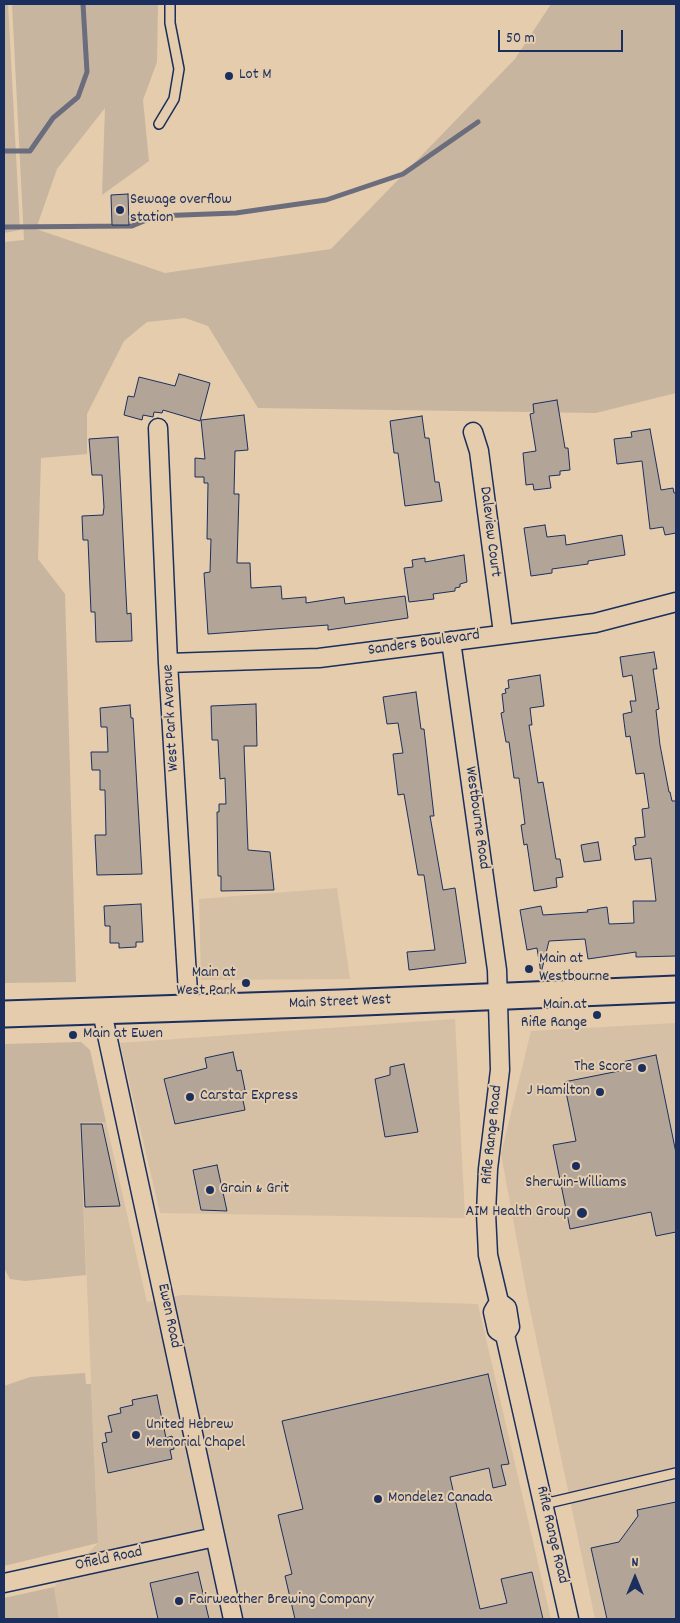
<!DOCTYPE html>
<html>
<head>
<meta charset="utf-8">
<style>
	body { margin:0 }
	#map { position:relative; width:680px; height:1623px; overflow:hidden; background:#e4ccac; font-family:Dekko,sans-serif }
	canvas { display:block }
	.frame { position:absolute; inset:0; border:5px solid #1b2f5e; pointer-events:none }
	.north { position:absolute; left:610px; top:1553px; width:50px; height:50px; -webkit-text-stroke:4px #e4ccac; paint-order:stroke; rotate:0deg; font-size:14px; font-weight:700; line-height:20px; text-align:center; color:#1b2f5e }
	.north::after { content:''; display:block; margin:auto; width:18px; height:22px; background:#1b2f5e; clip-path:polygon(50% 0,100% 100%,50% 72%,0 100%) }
	.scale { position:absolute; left:498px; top:30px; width:125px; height:22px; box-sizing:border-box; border:2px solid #1b2f5e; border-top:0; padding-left:6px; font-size:15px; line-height:18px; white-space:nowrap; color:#1b2f5e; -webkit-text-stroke:4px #e4ccac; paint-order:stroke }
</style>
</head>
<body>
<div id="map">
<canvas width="680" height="1623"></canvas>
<div class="frame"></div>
<div class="north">N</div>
<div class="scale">50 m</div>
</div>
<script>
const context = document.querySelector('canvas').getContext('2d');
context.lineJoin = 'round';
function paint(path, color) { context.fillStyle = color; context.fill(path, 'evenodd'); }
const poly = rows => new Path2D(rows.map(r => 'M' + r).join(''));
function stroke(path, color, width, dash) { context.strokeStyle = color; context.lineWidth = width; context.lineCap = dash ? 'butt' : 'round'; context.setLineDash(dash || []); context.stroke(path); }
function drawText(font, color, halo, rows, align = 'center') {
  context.font = font + ' Dekko,sans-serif'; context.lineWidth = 4; context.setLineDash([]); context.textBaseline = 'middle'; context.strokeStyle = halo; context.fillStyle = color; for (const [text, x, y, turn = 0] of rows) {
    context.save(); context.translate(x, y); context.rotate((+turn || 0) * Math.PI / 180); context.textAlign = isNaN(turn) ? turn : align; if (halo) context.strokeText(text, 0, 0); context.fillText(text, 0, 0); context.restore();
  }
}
paint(poly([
	[337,888,350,979,201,980,199,899],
	[455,1019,465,1218,160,1213,120,1043],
	[676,1023,676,1619,595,1619,527,1295,501,1154,531,1031],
	[80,1122,106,1122,147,1302,182,1295,478,1304,551,1619,59,1619,54,1587,98,1543]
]), '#d5c0a6');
paint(poly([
	[4,4,8,4,20,230,4,233],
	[12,4,158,4,157,62,143,100,149,161,102,195,105,108,57,169,36,229,165,273,331,249,515,59,551,4,676,4,676,393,596,413,258,408,208,326,185,318,147,322,124,341,87,414,87,454,41,458,38,559,65,594,76,982,4,983,4,242,24,240],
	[81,1042,90,1050,106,1122,80,1122,86,1275,25,1281,10,1279,4,1268,4,1044],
	[85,1373,86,1384,91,1384,98,1543,4,1566,4,1386,30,1377],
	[54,1587,59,1619,4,1619,4,1598]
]), '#c7b5a0');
stroke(poly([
	[4,151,30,151,53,118,78,97,87,72,83,4],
	[4,227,132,226,156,216,236,213,326,200,403,174,478,122]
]), '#6b6d7d', 5);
const building = poly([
	[128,194,129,225,112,225,111,195,128,194],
	[179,374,210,383,200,421,163,410,162,413,154,412,153,417,143,415,142,420,124,415,128,396,134,397,139,377,175,386,179,374],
	[557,400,565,448,568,448,570,470,560,471,560,475,549,476,551,488,534,490,533,484,526,485,523,453,536,451,530,414,534,413,533,404,557,400],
	[244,415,248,450,235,451,234,494,239,494,237,563,250,563,251,588,281,586,282,599,306,597,306,603,344,597,345,604,405,596,408,618,328,630,328,625,208,634,204,573,210,572,211,539,207,539,208,483,204,483,204,477,195,477,195,458,205,459,201,420,244,415],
	[422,416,425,438,429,438,435,482,439,482,442,501,405,506,398,453,394,453,390,421,422,416],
	[650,429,661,490,673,488,674,493,676,493,676,533,665,535,663,527,650,529,642,461,617,464,614,439,632,437,631,432,650,429],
	[118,437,127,614,131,613,132,641,96,642,95,612,91,612,88,540,83,540,82,516,103,515,104,507,102,475,92,475,89,439,118,437],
	[545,525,547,537,565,535,566,545,622,535,625,555,588,561,588,564,552,569,552,573,531,576,524,528,545,525],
	[464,555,467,582,460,584,460,587,455,588,455,591,433,594,434,599,409,602,404,568,413,567,412,560,425,558,425,562,464,555],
	[654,652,657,669,653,669,659,709,656,710,660,745,669,792,670,792,672,801,676,801,676,956,636,957,636,952,588,959,585,939,549,941,541,973,537,948,527,950,520,910,541,906,543,915,588,912,587,910,607,907,609,924,634,923,633,901,656,901,651,858,635,860,633,846,636,845,635,838,645,837,642,809,649,808,644,773,636,774,630,736,626,737,623,714,632,712,630,701,636,701,632,675,623,677,620,657,654,652],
	[540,675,544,706,530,708,532,725,529,725,538,783,543,782,556,859,560,859,563,877,556,878,557,887,534,891,527,844,524,845,521,825,525,824,519,778,514,778,509,742,506,742,501,713,504,712,502,694,506,693,505,689,509,688,508,680,540,675],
	[416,692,421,729,424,729,434,816,430,816,443,890,455,888,466,963,409,970,407,952,435,950,424,875,418,875,404,794,398,795,393,754,403,753,398,723,387,724,383,697,416,692],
	[256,704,257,746,244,746,248,850,270,852,274,890,221,891,221,876,218,876,217,812,219,812,219,804,226,804,225,778,220,779,218,740,212,740,211,706,256,704],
	[130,705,131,718,133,718,142,874,97,875,95,835,106,835,105,790,100,790,100,770,92,770,91,752,108,752,107,727,101,727,100,708,130,705],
	[598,842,601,860,584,862,581,845,598,842],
	[141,904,143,942,136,942,136,947,119,948,119,943,110,943,110,926,105,926,104,906,141,904],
	[233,1052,237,1071,241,1070,245,1090,241,1091,245,1110,175,1124,164,1079,207,1068,205,1058,233,1052],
	[656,1055,676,1153,676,1232,656,1236,651,1212,570,1229,553,1145,576,1141,564,1082,619,1071,617,1063,656,1055],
	[404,1064,418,1132,385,1137,375,1079,390,1075,390,1067,404,1064],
	[81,1124,102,1124,120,1206,85,1207,81,1124],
	[217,1165,227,1211,201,1210,193,1170,217,1165],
	[488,1374,509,1464,501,1465,506,1485,493,1488,489,1468,450,1477,480,1609,507,1603,501,1579,532,1572,543,1619,295,1619,285,1576,292,1574,278,1515,303,1509,282,1421,488,1374],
	[157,1395,166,1438,172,1436,174,1449,170,1450,172,1459,108,1473,102,1443,107,1442,105,1433,112,1432,108,1416,121,1413,120,1408,133,1405,132,1400,157,1395],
	[676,1502,676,1619,607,1619,591,1548,619,1542,638,1516,637,1510,676,1502],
	[198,1572,209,1619,158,1619,150,1583,198,1572]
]);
paint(building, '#b2a598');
stroke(building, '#1b2f5e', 1);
const service = poly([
	[159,124,174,99,179,69,170,23,170,4],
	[544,1504,676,1473]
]);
const minor = poly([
	[158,428,168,663,189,1009],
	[473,432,479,451,503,633],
	[451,641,497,970,500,1070,488,1169,486,1213,488,1255,499,1302,507,1308,510,1327,505,1335,569,1619],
	[168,663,319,658,595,623,676,602],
	[102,1012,233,1619],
	[499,1302,493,1312,497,1330,505,1335],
	[4,1583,215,1537]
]);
const secondary = poly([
	[4,1014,340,1003,676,989]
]);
stroke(service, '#1b2f5e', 12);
stroke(minor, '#1b2f5e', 21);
stroke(secondary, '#1b2f5e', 29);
stroke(service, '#e4ccac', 9);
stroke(minor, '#e4ccac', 18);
stroke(secondary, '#e4ccac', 25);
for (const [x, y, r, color] of [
	[229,76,5,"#1b2f5e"],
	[120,210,5,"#1b2f5e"],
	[529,969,5,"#1b2f5e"],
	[246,983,5,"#1b2f5e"],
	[597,1015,5,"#1b2f5e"],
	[73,1035,5,"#1b2f5e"],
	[642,1068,5,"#1b2f5e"],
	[600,1092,5,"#1b2f5e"],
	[190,1097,5,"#1b2f5e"],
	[576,1166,5,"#1b2f5e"],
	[210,1190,5,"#1b2f5e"],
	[582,1213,6,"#1b2f5e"],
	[136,1435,5,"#1b2f5e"],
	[378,1499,5,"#1b2f5e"],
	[179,1601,5,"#1b2f5e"]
]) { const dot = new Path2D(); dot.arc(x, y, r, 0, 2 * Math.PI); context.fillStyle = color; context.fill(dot); stroke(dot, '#e4ccac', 2); }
drawText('16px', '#1b2f5e', '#e4ccac', [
	["Lot M",239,76],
	["Sewage overflow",130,201],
	["station",130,219],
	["Main at",539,960],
	["Westbourne",539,978],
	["Main at",236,974,"right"],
	["West Park",236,992,"right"],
	["Main at",587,1006,"right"],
	["Rifle Range",587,1024,"right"],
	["Main at Ewen",83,1035],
	["The Score",632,1068,"right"],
	["J Hamilton",590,1092,"right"],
	["Carstar Express",200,1097],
	["Sherwin-Williams",576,1184,"center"],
	["Grain & Grit",220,1190],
	["AIM Health Group",571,1213,"right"],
	["United Hebrew",146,1426],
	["Memorial Chapel",146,1444],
	["Mondelez Canada",388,1499],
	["Fairweather Brewing Company",189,1601]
], 'left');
drawText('16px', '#1b2f5e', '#e4ccac', [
	["Daleview Court",489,532,83],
	["Sanders Boulevard",424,644,-8],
	["West Park Avenue",172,718,-93],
	["Westbourne Road",476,818,82],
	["Main Street West",340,1003,-2],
	["Rifle Range Road",493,1135,-84],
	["Ewen Road",168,1316,78],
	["Rifle Range Road",551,1535,77],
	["Ofield Road",109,1560,-12]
]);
</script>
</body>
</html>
